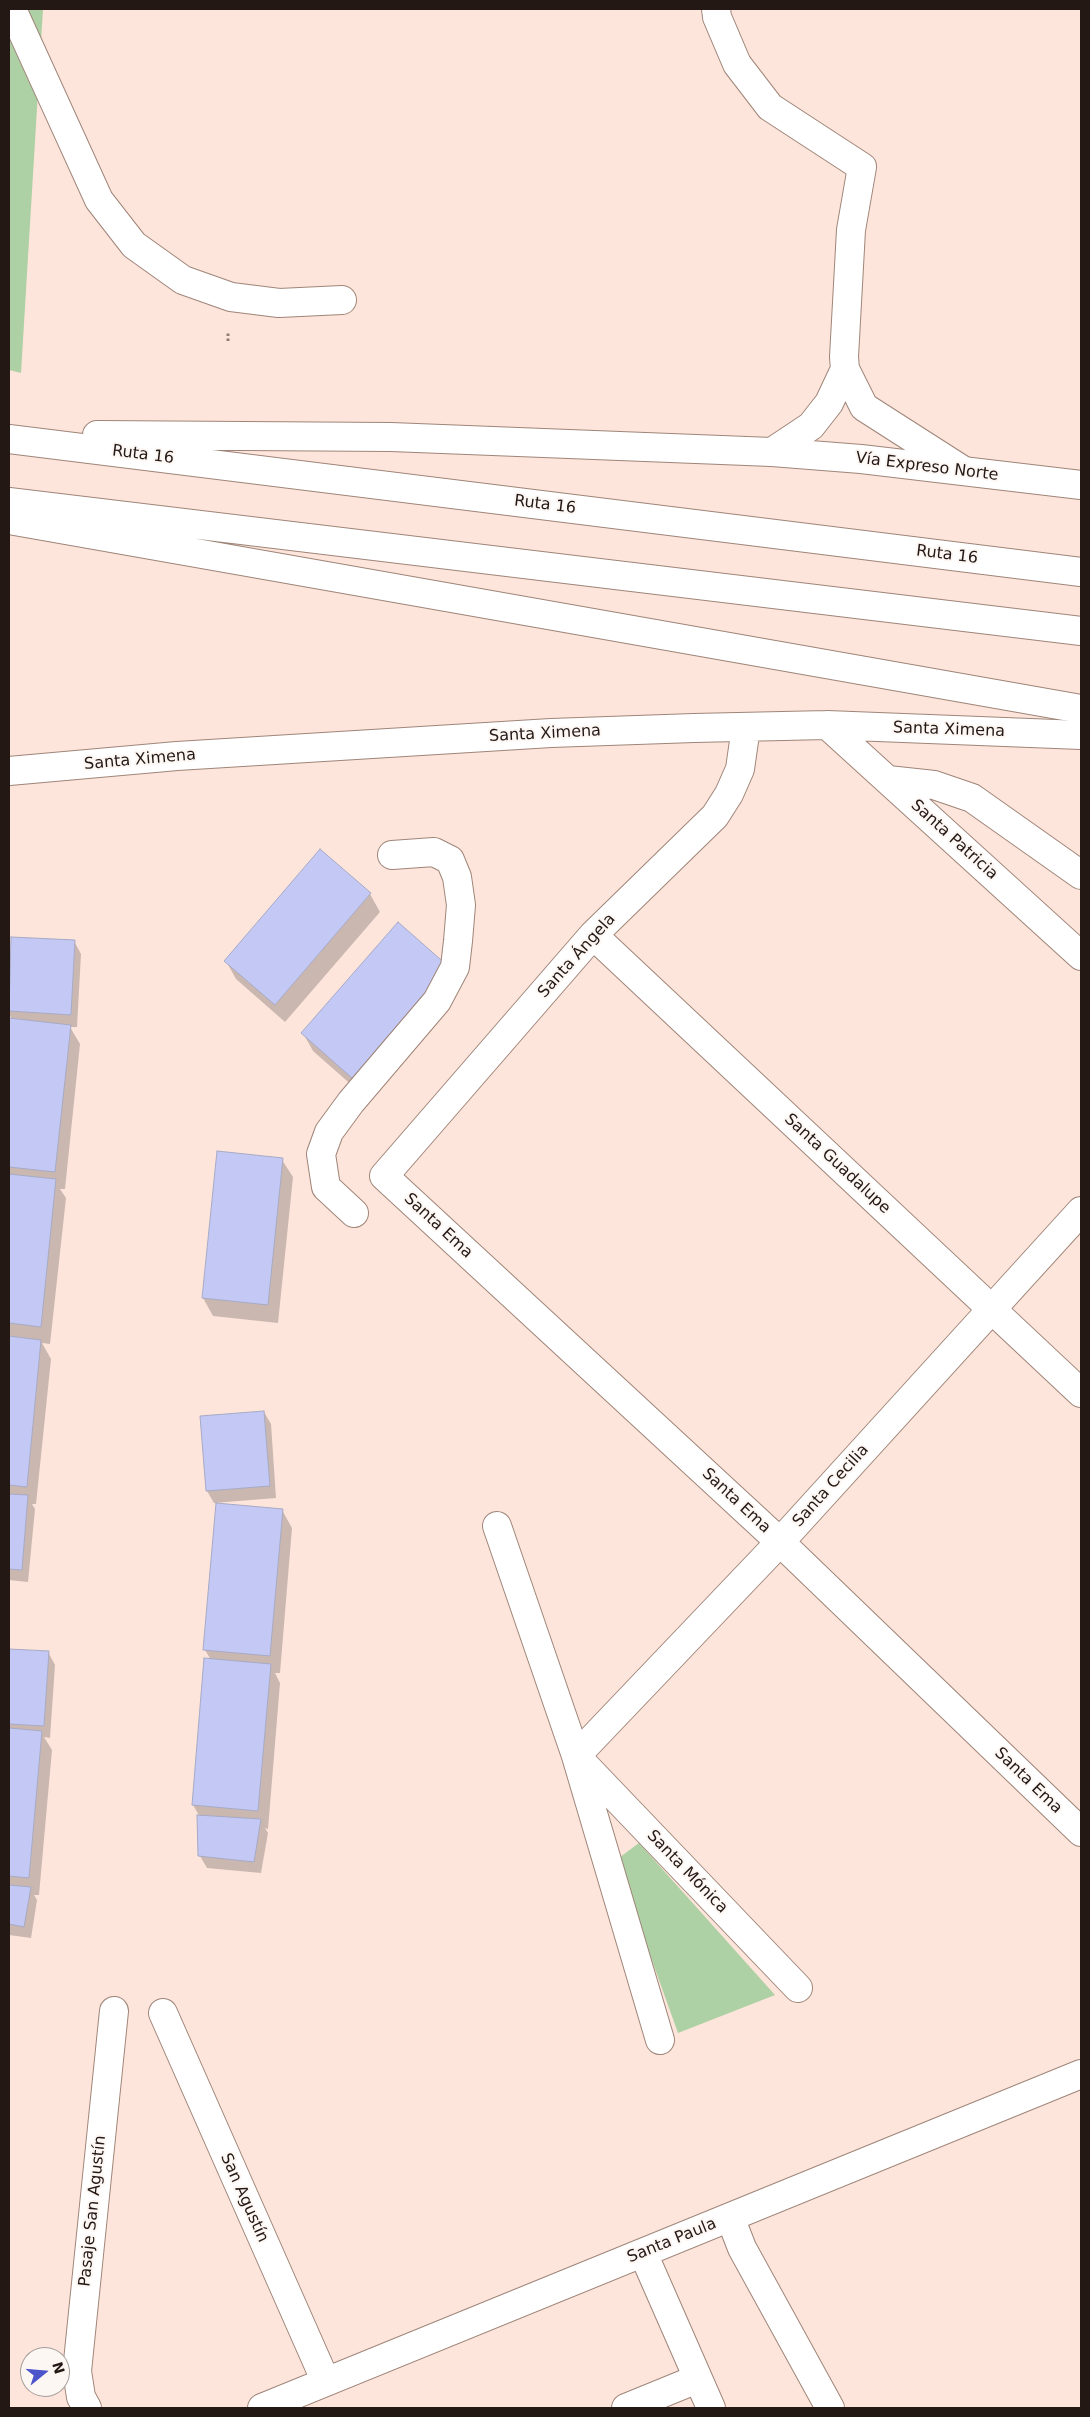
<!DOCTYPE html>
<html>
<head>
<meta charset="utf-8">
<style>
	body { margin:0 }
	#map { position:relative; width:1090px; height:2417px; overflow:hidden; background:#fde5db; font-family:"DejaVu Sans",sans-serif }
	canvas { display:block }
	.frame { position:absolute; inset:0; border:10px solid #231814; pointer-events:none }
	.north { position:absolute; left:20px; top:2347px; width:50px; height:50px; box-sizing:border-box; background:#fdf7f4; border:1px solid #a69e9a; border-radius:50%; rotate:73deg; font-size:14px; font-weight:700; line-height:20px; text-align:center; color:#231814 }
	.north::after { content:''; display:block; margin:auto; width:18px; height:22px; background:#4d55cb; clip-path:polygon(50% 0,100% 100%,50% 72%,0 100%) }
</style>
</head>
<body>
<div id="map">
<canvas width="1090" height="2417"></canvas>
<div class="frame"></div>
<div class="north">N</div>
</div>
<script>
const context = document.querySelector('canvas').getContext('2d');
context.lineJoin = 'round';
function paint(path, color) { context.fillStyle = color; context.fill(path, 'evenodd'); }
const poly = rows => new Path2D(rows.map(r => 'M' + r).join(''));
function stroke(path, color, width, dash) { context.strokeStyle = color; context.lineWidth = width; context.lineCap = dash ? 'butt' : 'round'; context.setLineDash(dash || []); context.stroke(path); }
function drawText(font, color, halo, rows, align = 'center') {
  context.font = font + ' "DejaVu Sans",sans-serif'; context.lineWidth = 4; context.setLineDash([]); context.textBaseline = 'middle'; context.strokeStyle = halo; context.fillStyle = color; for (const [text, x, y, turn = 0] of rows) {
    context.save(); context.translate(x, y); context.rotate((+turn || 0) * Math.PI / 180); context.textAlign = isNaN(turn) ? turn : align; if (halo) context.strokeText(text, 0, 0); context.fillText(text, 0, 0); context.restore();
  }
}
paint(poly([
	[9,9,43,9,21,373,9,370],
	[639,1843,775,1995,678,2033,616,1860]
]), '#add1a4');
paint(poly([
	[370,894,380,912,285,1022,236,979,226,961],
	[12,938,74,941,81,954,77,1027,70,1027,80,1044,65,1189,60,1189,66,1198,50,1344,42,1343,51,1359,36,1504,32,1504,35,1509,28,1582,9,1580,9,1019,12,1020,9,1013,9,988],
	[447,967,363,1095,313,1051,303,1033],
	[282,1160,293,1177,278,1323,213,1316,203,1298],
	[264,1412,271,1424,276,1498,214,1503,207,1491],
	[282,1510,292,1528,280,1673,275,1673,280,1683,268,1829,265,1828,268,1833,261,1873,207,1868,200,1856,200,1817,193,1805,211,1660,205,1650],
	[9,1650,48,1652,55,1665,50,1738,44,1737,52,1750,39,1895,34,1895,37,1900,31,1938,9,1935]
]), '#0003');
const building = poly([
	[320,849,371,893,275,1005,224,961,320,849],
	[398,922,448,966,352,1078,301,1033,398,922],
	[11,937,75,940,71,1015,9,1011,11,937],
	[9,1018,71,1025,55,1172,9,1167,9,1018],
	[217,1151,283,1158,268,1305,202,1298,217,1151],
	[9,1174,56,1179,41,1327,9,1323,9,1174],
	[9,1336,41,1340,27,1487,9,1485,9,1336],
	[264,1411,270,1486,206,1491,200,1416,264,1411],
	[9,1494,28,1495,22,1570,9,1569,9,1494],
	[216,1503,283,1509,270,1656,203,1650,216,1503],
	[9,1649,49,1651,44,1726,9,1724,9,1649],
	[204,1658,271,1664,258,1811,192,1805,204,1658],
	[9,1728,42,1731,29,1878,9,1876,9,1728],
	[197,1815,261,1819,254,1862,198,1856,197,1815],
	[9,1885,31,1887,24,1927,9,1924,9,1885]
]);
paint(building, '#c3c8f5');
stroke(building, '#a7aac4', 1);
const minor = poly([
	[12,9,99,200,134,245,183,280,231,297,279,303,342,300],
	[716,9,717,17,737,64,770,107,862,167,851,230,844,357,845,369,864,407,964,471],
	[772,452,811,426,829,403,845,369],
	[827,725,1081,956],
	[746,727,740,769,729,794,715,816,593,935,384,1176,780,1542,1081,1832],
	[9,771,177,756,551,733,694,728,827,725,1081,735],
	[888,780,934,785,972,798,1081,875],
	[593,935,1081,1393],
	[354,1213,326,1187,321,1154,329,1132,351,1102,437,1001,455,967,458,941,461,905,457,877,450,860,434,852,392,855],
	[497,1526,576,1756,660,2040],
	[798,1988,576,1756,780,1542,1081,1211],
	[163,2013,326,2382],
	[730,2217,742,2248,830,2408],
	[643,2253,711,2408],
	[87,2408,81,2397,77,2371,114,2011],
	[262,2408,1081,2074],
	[626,2408,697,2379]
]);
const major = poly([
	[772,452,861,459,1081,485]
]);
const highway = poly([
	[97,435,391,437,772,452],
	[9,439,1081,572],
	[9,502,1081,631],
	[9,520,1081,709]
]);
stroke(minor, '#9f8579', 30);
stroke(major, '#9f8579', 30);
stroke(highway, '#9f8579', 30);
stroke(poly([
	[228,341,228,332]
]), '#907e77', 3, [2.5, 2.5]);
stroke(minor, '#fff', 28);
stroke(major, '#fff', 28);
stroke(highway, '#fff', 28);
drawText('16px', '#231814', '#fdf7f4', [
	["Ruta 16",143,455,7],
	["Vía Expreso Norte",927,467,7],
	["Ruta 16",545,505,7],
	["Ruta 16",947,555,7],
	["Santa Ximena",949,730,2],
	["Santa Ximena",545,734,-3],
	["Santa Ximena",140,760,-5],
	["Santa Patricia",954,840,42],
	["Santa Ángela",577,956,-48],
	["Santa Guadalupe",837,1164,43],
	["Santa Ema",438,1226,43],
	["Santa Cecilia",831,1486,-48],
	["Santa Ema",736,1501,43],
	["Santa Ema",1028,1781,44],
	["Santa Mónica",687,1872,46],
	["San Agustín",244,2198,66],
	["Pasaje San Agustín",93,2211,-84],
	["Santa Paula",672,2241,-22]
]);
</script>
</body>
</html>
